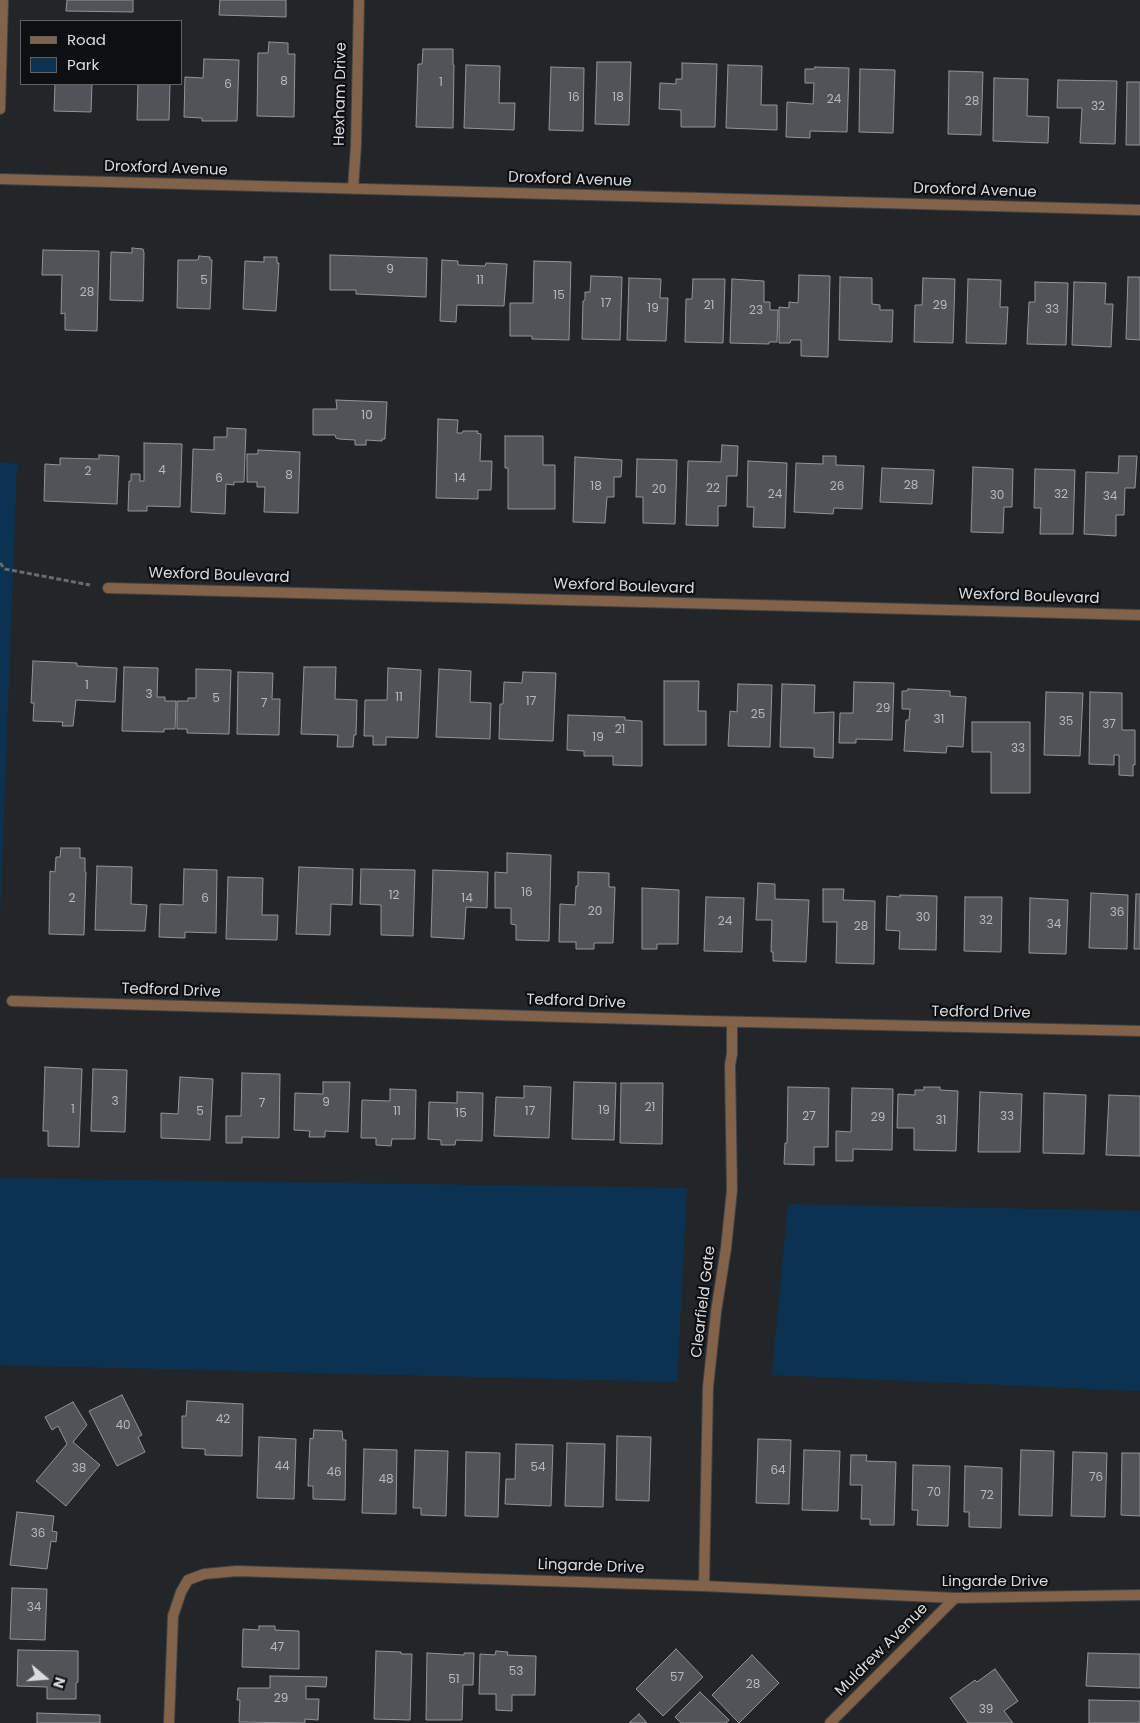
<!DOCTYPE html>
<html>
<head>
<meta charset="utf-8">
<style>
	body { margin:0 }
	#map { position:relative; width:1140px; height:1723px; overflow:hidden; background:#232629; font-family:Poppins,sans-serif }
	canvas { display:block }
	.legend { position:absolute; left:20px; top:20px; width:162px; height:65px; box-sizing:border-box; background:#0d0f10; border:1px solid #5f6162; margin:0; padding:6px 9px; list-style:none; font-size:15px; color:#d9dbdd }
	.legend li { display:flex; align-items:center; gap:10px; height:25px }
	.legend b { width:25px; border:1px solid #5f6162 }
	.north { position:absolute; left:20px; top:1653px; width:50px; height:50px; -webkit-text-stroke:4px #0d0f10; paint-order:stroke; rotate:108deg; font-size:14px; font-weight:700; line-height:20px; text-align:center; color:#d9dbdd }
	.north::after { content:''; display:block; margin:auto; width:18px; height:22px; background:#d9dbdd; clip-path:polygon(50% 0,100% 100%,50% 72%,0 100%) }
</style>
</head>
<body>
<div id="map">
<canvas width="1140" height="1723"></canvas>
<ul class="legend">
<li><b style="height:6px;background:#83624a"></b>Road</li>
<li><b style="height:14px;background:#0c3252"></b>Park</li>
</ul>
<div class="north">N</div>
</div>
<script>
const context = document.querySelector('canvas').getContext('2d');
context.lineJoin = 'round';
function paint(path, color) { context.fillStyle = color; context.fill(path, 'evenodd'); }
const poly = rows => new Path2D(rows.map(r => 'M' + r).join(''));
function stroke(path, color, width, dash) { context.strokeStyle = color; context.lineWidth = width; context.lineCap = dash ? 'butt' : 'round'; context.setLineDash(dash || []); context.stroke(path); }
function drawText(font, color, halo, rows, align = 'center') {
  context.font = font + ' Poppins,sans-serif'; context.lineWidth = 4.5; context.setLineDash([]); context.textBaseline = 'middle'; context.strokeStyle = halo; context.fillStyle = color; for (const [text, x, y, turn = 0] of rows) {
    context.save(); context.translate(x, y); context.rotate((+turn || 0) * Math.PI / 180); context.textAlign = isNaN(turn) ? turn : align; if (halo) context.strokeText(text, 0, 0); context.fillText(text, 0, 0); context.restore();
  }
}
paint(poly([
	[0,462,17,464,0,918],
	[0,1178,687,1188,677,1382,0,1365],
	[788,1204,1140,1211,1140,1391,772,1375]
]), '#0c3252');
const building = poly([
	[67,0,133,0,133,12,66,11,67,0],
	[220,0,286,0,286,17,219,15,220,0],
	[269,42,288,43,288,54,295,54,294,117,257,116,258,53,268,53,269,42],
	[423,49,453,49,453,65,454,65,453,128,416,127,418,64,422,64,423,49],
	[204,59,239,60,237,121,202,121,202,118,184,117,185,77,203,78,204,59],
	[597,62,631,62,629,125,595,124,597,62],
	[682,63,717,64,715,127,681,127,681,110,659,109,660,83,676,84,676,79,682,79,682,63],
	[466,65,500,66,499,103,515,103,514,130,464,128,466,65],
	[728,65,762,66,761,105,777,105,777,130,726,128,728,65],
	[551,67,584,68,583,131,549,130,551,67],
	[815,67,849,68,847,132,810,131,810,138,786,137,787,102,813,104,814,83,805,83,805,69,814,69,815,67],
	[860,69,895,70,893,133,859,132,860,69],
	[949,71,983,72,981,135,948,134,949,71],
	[994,78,1028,79,1027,116,1049,117,1048,143,993,141,994,78],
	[1058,80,1117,81,1115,144,1080,143,1082,108,1057,108,1058,80],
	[1127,82,1140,82,1140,145,1126,145,1127,82],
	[55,84,92,84,91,112,54,111,55,84],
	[138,84,170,84,169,120,137,120,138,84],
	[132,248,143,249,144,253,143,301,110,300,111,252,132,253,132,248],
	[43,250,99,251,97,331,65,330,65,313,61,314,62,275,42,275,43,250],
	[330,255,427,258,426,297,356,294,356,290,330,290,330,255],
	[199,256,210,257,210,260,212,260,210,309,177,308,178,260,198,260,199,256],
	[264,257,277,257,277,263,279,263,276,311,243,309,245,261,264,262,264,257],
	[442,260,458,261,458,265,485,266,486,263,507,264,504,306,457,305,456,322,440,321,442,260],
	[534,261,571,262,569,340,532,339,532,336,510,336,510,303,533,303,534,261],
	[799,275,830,276,828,357,801,356,801,340,791,340,790,343,779,343,779,307,789,308,789,302,798,303,799,275],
	[591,276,622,277,620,340,582,339,583,301,585,300,585,292,590,292,591,276],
	[840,277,872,278,872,304,880,305,880,310,893,310,892,342,839,340,840,277],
	[1128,277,1140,277,1140,340,1126,339,1128,277],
	[629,278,661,279,660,298,668,298,666,341,627,340,629,278],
	[923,278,955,279,953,343,914,342,915,305,922,305,923,278],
	[693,279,725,279,723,343,685,342,686,299,692,299,693,279],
	[732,279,764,281,764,302,770,302,770,310,778,310,777,342,769,342,769,344,730,343,732,279],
	[968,279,1001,280,1000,307,1008,307,1006,344,966,343,968,279],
	[1035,282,1068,283,1066,345,1027,344,1029,302,1035,302,1035,282],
	[1074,282,1106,283,1105,304,1113,304,1111,347,1072,345,1074,282],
	[336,400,387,402,385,439,382,439,382,441,366,440,366,445,355,445,355,440,339,439,336,438,335,435,313,435,313,409,337,409,336,400],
	[438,419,458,420,457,433,462,433,463,431,478,431,477,433,481,434,480,461,492,461,491,490,478,490,478,499,436,498,438,419],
	[227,428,246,429,244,482,234,482,234,485,226,484,225,514,191,512,193,449,214,450,214,437,227,437,227,428],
	[505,436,543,436,543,465,555,465,555,509,508,509,508,468,505,468,505,436],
	[144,443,182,444,180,507,147,506,147,511,128,511,129,481,131,481,131,474,140,474,140,481,144,481,144,443],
	[722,445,738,446,737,476,727,476,726,506,718,506,718,526,686,525,688,461,721,462,722,445],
	[258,450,300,452,298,513,264,512,265,487,257,487,257,482,247,482,247,454,258,454,258,450],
	[99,455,119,456,117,504,44,501,45,464,60,465,60,458,99,459,99,455],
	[823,456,836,456,836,465,864,466,862,509,834,508,833,514,794,512,796,463,823,464,823,456],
	[1119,456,1137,456,1135,488,1125,488,1124,515,1116,515,1116,536,1084,534,1086,472,1118,473,1119,456],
	[575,457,622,460,621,477,614,477,614,497,607,497,605,523,573,522,575,457],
	[637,459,677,460,675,524,643,523,643,497,636,497,637,459],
	[748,461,787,463,785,528,753,527,754,507,747,507,748,461],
	[973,467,1013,469,1012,507,1004,507,1003,533,971,532,973,467],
	[882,468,934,470,932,504,880,502,882,468],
	[1035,469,1075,470,1073,534,1040,534,1041,508,1034,508,1035,469],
	[33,661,77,663,77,666,117,668,115,702,76,700,73,726,62,726,63,722,33,721,34,703,31,703,33,661],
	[124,667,158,668,157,697,165,697,165,701,176,701,175,729,164,729,164,732,122,731,124,667],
	[304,667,336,667,335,699,357,700,356,735,354,735,353,747,337,747,338,735,301,734,304,667],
	[388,668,421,670,418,738,386,737,386,745,373,745,373,736,364,736,365,700,387,700,388,668],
	[196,669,231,670,229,734,187,733,187,729,177,729,177,701,188,701,188,698,196,698,196,669],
	[439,669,471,671,470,702,491,703,490,739,436,737,439,669],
	[238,672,273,673,272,699,280,699,279,735,237,734,238,672],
	[523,672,556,673,553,741,499,739,500,704,503,704,504,682,522,683,523,672],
	[664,681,699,681,698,711,706,711,706,745,664,745,664,681],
	[854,682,894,683,892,740,856,739,856,743,839,743,840,713,853,713,854,682],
	[738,684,772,685,770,747,728,746,730,711,737,712,738,684],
	[782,684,815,685,814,713,834,712,833,758,814,757,814,748,780,747,782,684],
	[908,689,950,691,950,696,966,697,963,747,947,746,946,753,904,751,906,720,909,720,910,709,902,709,902,691,907,691,908,689],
	[1046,692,1083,693,1080,756,1044,755,1046,692],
	[1090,692,1122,693,1122,730,1135,730,1135,765,1133,765,1133,776,1119,775,1119,755,1114,755,1114,765,1089,764,1090,692],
	[568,715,625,717,625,720,642,721,642,766,613,765,613,756,584,756,584,751,567,750,568,715],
	[972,722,1030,722,1030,793,991,793,991,752,972,752,972,722],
	[61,848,80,848,80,858,85,858,85,872,86,872,84,935,49,934,50,871,55,872,56,857,60,857,61,848],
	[507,853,551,855,549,941,516,940,516,925,511,924,511,908,495,908,495,872,507,873,507,853],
	[97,866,132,867,131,904,147,905,145,931,95,930,97,866],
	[299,867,353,869,352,905,331,904,330,935,296,934,299,867],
	[184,869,217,870,216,933,185,932,185,938,159,937,160,904,183,905,184,869],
	[361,869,415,870,413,936,381,935,381,905,360,904,361,869],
	[433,870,488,872,487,908,466,907,464,939,431,937,433,870],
	[578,872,609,873,609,887,615,887,613,943,594,943,594,949,576,949,576,942,559,942,560,904,575,905,576,886,578,886,578,872],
	[228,877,263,878,262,915,278,915,277,940,226,939,228,877],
	[758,883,775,884,775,899,809,900,806,962,773,961,773,952,771,952,772,920,756,920,758,883],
	[642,888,679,890,678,944,657,944,657,949,642,949,642,888],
	[823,889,844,889,843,900,875,901,874,964,836,963,837,922,823,922,823,889],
	[1091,893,1128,895,1127,949,1089,948,1091,893],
	[1136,894,1140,894,1140,949,1134,949,1136,894],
	[900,895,937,896,936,950,899,949,900,931,886,930,887,896,900,897,900,895],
	[706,897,744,898,742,952,704,951,706,897],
	[965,897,1002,897,1001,952,964,951,965,897],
	[1030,898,1068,900,1066,954,1029,953,1030,898],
	[45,1067,82,1069,79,1147,48,1146,48,1131,43,1131,45,1067],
	[93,1069,127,1070,125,1132,91,1131,93,1069],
	[242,1073,280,1074,279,1138,242,1137,242,1143,226,1143,226,1116,241,1116,242,1073],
	[180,1077,213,1079,210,1140,161,1138,161,1113,178,1114,180,1077],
	[323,1082,350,1082,348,1132,325,1131,325,1137,309,1137,310,1131,294,1130,295,1093,323,1094,323,1082],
	[574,1082,616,1083,614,1140,572,1139,574,1082],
	[621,1083,663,1083,662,1144,620,1143,621,1083],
	[524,1086,551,1087,549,1138,494,1136,496,1097,524,1098,524,1086],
	[788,1087,829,1088,828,1147,814,1147,814,1165,784,1164,785,1143,787,1143,788,1087],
	[924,1087,940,1087,940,1090,958,1091,956,1151,914,1150,914,1128,897,1128,898,1094,915,1095,915,1090,924,1090,924,1087],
	[852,1088,893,1089,892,1150,853,1149,853,1161,836,1161,836,1131,851,1132,852,1088],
	[390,1089,416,1090,415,1139,392,1139,391,1146,376,1145,376,1138,361,1138,362,1100,390,1101,390,1089],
	[457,1092,483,1093,482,1141,456,1140,455,1145,441,1145,441,1140,428,1139,429,1102,457,1103,457,1092],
	[980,1092,1022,1094,1020,1152,978,1152,980,1092],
	[1044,1093,1086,1095,1084,1154,1043,1153,1044,1093],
	[1109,1095,1140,1096,1140,1156,1106,1155,1109,1095],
	[122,1395,142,1435,138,1437,145,1452,117,1466,89,1411,122,1395],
	[187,1401,243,1404,242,1456,205,1455,205,1449,182,1448,182,1416,186,1416,187,1401],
	[73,1402,87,1425,73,1442,100,1465,66,1506,36,1481,67,1444,58,1426,52,1430,45,1417,73,1402],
	[314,1430,342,1431,343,1440,346,1440,345,1500,313,1499,313,1486,308,1486,310,1438,313,1439,314,1430],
	[617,1436,651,1437,649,1501,616,1500,617,1436],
	[259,1437,296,1439,294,1499,257,1498,259,1437],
	[758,1439,791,1440,789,1504,756,1503,758,1439],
	[567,1443,605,1444,603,1507,565,1506,567,1443],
	[516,1444,553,1445,551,1506,505,1504,506,1479,515,1479,516,1444],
	[364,1449,397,1450,396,1514,362,1513,364,1449],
	[415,1450,448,1451,446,1516,421,1515,421,1508,413,1508,415,1450],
	[804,1450,840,1451,838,1511,802,1510,804,1450],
	[1021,1450,1054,1451,1052,1516,1019,1515,1021,1450],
	[466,1452,500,1453,498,1517,465,1516,466,1452],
	[1073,1452,1107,1453,1105,1517,1071,1516,1073,1452],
	[1122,1453,1140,1453,1140,1516,1121,1515,1122,1453],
	[851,1455,867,1455,866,1461,896,1462,894,1525,870,1525,870,1519,861,1519,862,1485,850,1485,851,1455],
	[913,1465,950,1466,948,1526,917,1525,918,1510,912,1510,913,1465],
	[965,1466,1002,1468,1001,1528,969,1527,969,1512,964,1512,965,1466],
	[17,1512,54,1516,52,1531,57,1532,56,1542,51,1541,47,1569,10,1565,17,1512],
	[12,1588,47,1589,45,1640,10,1639,12,1588],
	[259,1626,275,1626,275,1630,299,1631,299,1669,242,1667,243,1629,259,1630,259,1626],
	[676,1649,703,1677,663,1716,636,1689,676,1649],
	[18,1650,78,1651,78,1682,76,1683,76,1699,47,1699,47,1687,17,1686,18,1650],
	[376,1651,401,1652,401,1654,412,1654,410,1720,374,1719,376,1651],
	[496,1651,508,1652,507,1655,536,1656,535,1695,512,1695,512,1711,496,1710,496,1694,479,1694,480,1654,495,1655,496,1651],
	[427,1653,464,1655,464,1653,474,1653,473,1685,463,1685,462,1720,426,1720,427,1653],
	[1088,1653,1140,1654,1140,1688,1086,1686,1088,1653],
	[752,1655,779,1683,739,1723,712,1695,752,1655],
	[995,1669,1018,1701,1004,1711,1013,1723,968,1723,950,1698,975,1680,977,1682,995,1669],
	[270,1676,327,1677,326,1687,306,1686,306,1699,319,1699,318,1720,305,1719,305,1723,239,1722,240,1700,237,1700,238,1688,270,1688,270,1676],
	[700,1692,729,1720,726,1723,681,1723,675,1717,700,1692],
	[1089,1700,1140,1701,1140,1723,1089,1723,1089,1700],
	[37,1713,100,1715,100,1723,37,1723,37,1713],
	[639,1714,647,1723,629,1723,639,1714]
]);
paint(building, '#505357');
stroke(building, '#919599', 1);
const minor = poly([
	[0,109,3,0],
	[0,179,1140,210],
	[353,189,356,145,359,0],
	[108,588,1140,615],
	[12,1001,705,1021,1140,1031],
	[704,1586,708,1387,716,1312,726,1248,732,1190,730,1065,732,1054,732,1022],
	[169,1723,173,1616,181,1592,188,1580,204,1574,237,1571,704,1586,955,1598,1140,1595],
	[830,1723,955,1598]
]);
stroke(minor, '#404346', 12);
stroke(poly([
	[0,563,5,569,90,585]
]), '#696c6e', 3, [5, 2.5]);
stroke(minor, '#83624a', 10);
drawText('12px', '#b7b9bc', null, [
	["8",284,82],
	["1",441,83],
	["6",228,85],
	["16",574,98],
	["18",618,98],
	["24",834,100],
	["28",972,102],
	["32",1098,107],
	["9",390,270],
	["5",204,281],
	["11",480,281],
	["28",87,293],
	["15",559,296],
	["17",606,304],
	["21",709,306],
	["29",940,306],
	["19",653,309],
	["33",1052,310],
	["23",756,311],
	["10",367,416],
	["4",162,471],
	["2",88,472],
	["8",289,476],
	["6",219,479],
	["14",460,479],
	["28",911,486],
	["18",596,487],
	["26",837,487],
	["22",713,489],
	["20",659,490],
	["24",775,495],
	["32",1061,495],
	["30",997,496],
	["34",1110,497],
	["1",87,686],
	["3",149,695],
	["11",399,698],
	["5",216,699],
	["17",531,702],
	["7",264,704],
	["29",883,709],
	["25",758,715],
	["31",939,720],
	["35",1066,722],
	["37",1109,725],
	["21",620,730],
	["19",598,738],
	["33",1018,749],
	["16",527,893],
	["12",394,896],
	["2",72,899],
	["6",205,899],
	["14",467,899],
	["20",595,912],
	["36",1117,913],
	["30",923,918],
	["32",986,921],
	["24",725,922],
	["34",1054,925],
	["28",861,927],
	["3",115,1102],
	["9",326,1103],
	["7",262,1104],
	["21",650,1108],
	["1",73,1110],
	["19",604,1111],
	["5",200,1112],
	["11",397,1112],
	["17",530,1112],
	["15",461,1114],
	["27",809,1117],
	["33",1007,1117],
	["29",878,1118],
	["31",941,1121],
	["42",223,1420],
	["40",123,1426],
	["44",282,1467],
	["54",538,1468],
	["38",79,1469],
	["64",778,1471],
	["46",334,1473],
	["76",1096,1478],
	["48",386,1480],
	["70",934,1493],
	["72",987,1496],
	["36",38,1534],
	["34",34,1608],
	["47",277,1648],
	["53",516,1672],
	["57",677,1678],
	["51",454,1680],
	["28",753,1685],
	["29",281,1699],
	["39",986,1710]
]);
drawText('15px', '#d9dbdd', '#0d0f10', [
	["Hexham Drive",341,94,-89],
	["Droxford Avenue",166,169,2],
	["Droxford Avenue",570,180,2],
	["Droxford Avenue",975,191,2],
	["Wexford Boulevard",219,576,2],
	["Wexford Boulevard",624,587,2],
	["Wexford Boulevard",1029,597,2],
	["Tedford Drive",171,991,2],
	["Tedford Drive",576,1002,2],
	["Tedford Drive",981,1013,1],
	["Clearfield Gate",704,1302,-83],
	["Lingarde Drive",591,1567,2],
	["Lingarde Drive",995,1582],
	["Muldrew Avenue",882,1650,-45]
]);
</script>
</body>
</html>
